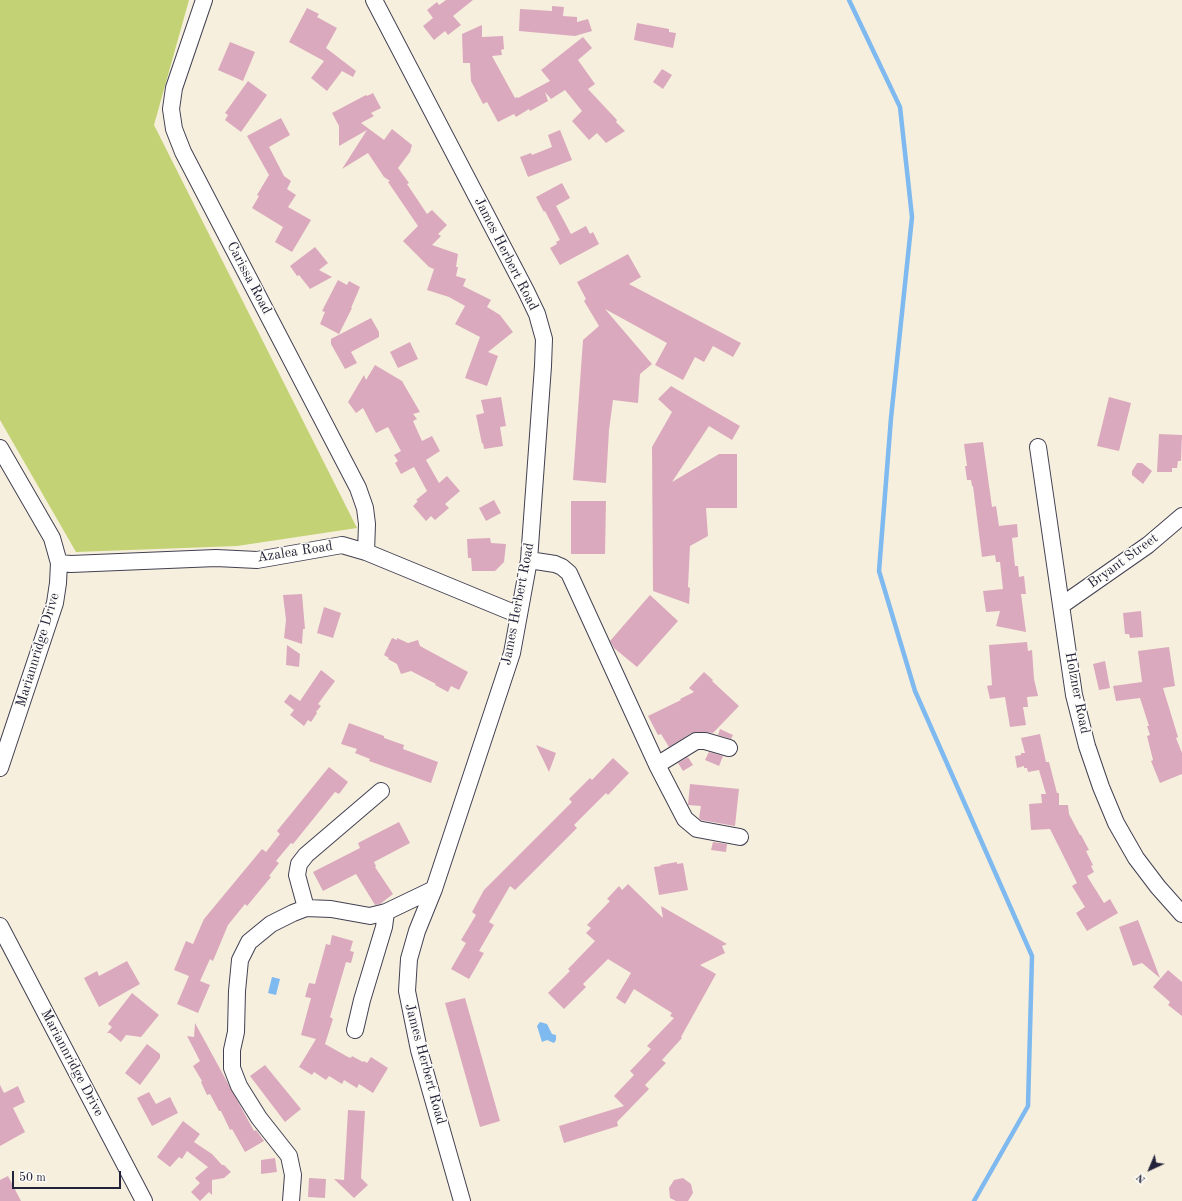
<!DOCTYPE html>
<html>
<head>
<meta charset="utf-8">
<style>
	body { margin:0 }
	#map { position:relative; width:1182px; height:1201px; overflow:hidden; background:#f7efdd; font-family:"Old Standard TT",serif }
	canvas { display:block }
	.north { position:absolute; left:1130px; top:1149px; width:40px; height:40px; -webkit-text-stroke:3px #fdfcf7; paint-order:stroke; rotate:224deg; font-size:11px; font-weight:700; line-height:16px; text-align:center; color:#22223b }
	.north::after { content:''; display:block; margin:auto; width:14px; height:18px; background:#22223b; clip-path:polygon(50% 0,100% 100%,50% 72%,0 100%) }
	.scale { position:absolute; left:12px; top:1171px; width:109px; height:18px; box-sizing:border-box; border:2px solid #22223b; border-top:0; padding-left:5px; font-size:12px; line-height:14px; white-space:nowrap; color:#22223b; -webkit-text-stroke:3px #fdfcf7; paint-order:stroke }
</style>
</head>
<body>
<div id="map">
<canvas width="1182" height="1201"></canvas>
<div class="north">N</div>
<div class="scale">50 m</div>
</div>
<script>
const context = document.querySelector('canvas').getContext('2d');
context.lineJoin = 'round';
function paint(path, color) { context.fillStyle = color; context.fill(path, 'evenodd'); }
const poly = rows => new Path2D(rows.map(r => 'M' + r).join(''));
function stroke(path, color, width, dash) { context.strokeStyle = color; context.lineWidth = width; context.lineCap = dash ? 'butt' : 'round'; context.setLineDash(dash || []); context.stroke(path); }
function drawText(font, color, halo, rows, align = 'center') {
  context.font = font + ' "Old Standard TT",serif'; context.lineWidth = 3; context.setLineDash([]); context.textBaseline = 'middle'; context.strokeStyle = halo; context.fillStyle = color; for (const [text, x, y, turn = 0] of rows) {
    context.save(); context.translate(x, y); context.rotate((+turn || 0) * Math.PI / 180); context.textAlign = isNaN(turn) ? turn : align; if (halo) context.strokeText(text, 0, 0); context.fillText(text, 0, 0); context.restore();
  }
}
paint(poly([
	[0,0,189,0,154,125,357,528,237,546,76,552,0,420]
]), '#c3d274');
paint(poly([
	[272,977,280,979,276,995,268,993],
	[540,1022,547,1024,552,1034,556,1035,556,1040,554,1043,547,1040,542,1042,537,1026]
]), '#7eb9f0');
stroke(poly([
	[849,0,900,107,912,217,891,418,879,571,915,691,1032,956,1028,1106,974,1201]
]), '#7eb9f0', 4.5);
paint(poly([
	[446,0,473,0,453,16,461,25,448,35,445,31,434,40,423,26,433,18,427,10,437,2,439,5],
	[552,6,564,7,563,16,577,17,577,22,588,19,592,31,575,36,519,31,520,9,552,11],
	[307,8,319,14,317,17,337,28,326,48,356,71,353,77,342,71,327,91,311,78,324,61,289,42],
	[637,23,669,29,669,32,676,33,673,48,634,40],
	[482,25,482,37,503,36,504,49,501,50,502,55,492,56,515,98,517,97,518,98,550,81,541,70,583,37,592,48,578,60,595,84,588,89,617,120,616,122,625,131,606,143,597,133,589,140,572,121,582,111,565,90,551,99,545,92,548,101,530,111,529,109,516,117,514,114,498,122,487,102,483,104,471,81,470,63,463,63,462,34],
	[230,42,255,52,243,81,218,70],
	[662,69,672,75,663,89,653,82],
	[248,81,267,95,241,132,225,120,228,115,225,113],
	[373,93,381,108,371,113,374,116,361,123,384,140,392,129,412,145,410,152,398,168,409,183,407,184,427,214,432,210,447,225,438,234,441,236,432,245,458,254,456,267,458,267,456,276,466,279,463,286,491,300,487,307,500,315,513,332,488,352,498,356,487,386,465,378,480,337,455,324,465,306,449,297,427,290,434,269,429,267,403,241,418,226,388,182,390,181,384,177,368,153,342,169,367,130,339,146,339,126,332,113,366,95,367,96],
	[281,118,290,135,269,147,284,176,291,181,287,189,296,195,288,207,311,220,292,252,275,242,283,227,252,208,259,196,257,195,269,175,247,136],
	[560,130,572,160,528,177,520,157,531,153,532,155,552,147,548,135],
	[562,183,570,198,556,206,571,234,586,226,590,234,593,232,599,244,560,265,550,248,557,244,556,242,560,240,545,211,544,212,536,197],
	[315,247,328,263,319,270,332,277,310,289,299,275,297,276,290,266],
	[628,254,641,277,629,284,741,343,733,357,713,346,704,362,695,357,683,380,655,365,667,343,605,309,652,364,640,374,638,403,613,400,609,430,606,483,573,480,583,340,599,326,584,301,586,299,577,282],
	[338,280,347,285,349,281,360,287,351,308,352,308,339,334,320,324,325,312,322,311],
	[371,318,379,332,379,337,351,352,357,363,345,369,331,344,331,339],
	[410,342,418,359,398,368,390,352],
	[375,365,402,381,420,412,413,414,417,419,413,421,422,441,432,436,440,451,426,460,439,483,447,476,460,491,445,504,449,508,435,520,431,516,426,521,413,506,418,501,416,500,427,491,414,467,401,474,395,463,398,461,394,455,401,451,388,427,376,433,363,408,356,413,348,402,364,375,366,380],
	[671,386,740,426,732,440,709,426,672,482,719,454,737,454,737,508,706,508,708,536,690,546,688,587,690,588,689,604,653,591,652,447,672,412,658,399],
	[501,397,506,426,500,427,503,446,484,449,483,443,482,444,476,415,484,413,481,400],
	[1109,397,1131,403,1119,451,1097,446],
	[1159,434,1182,435,1181,461,1178,461,1177,468,1172,468,1172,472,1157,472],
	[983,442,992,507,996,506,999,526,1017,524,1018,537,1012,538,1015,566,1018,566,1019,577,1024,576,1026,594,1021,594,1026,632,996,626,1000,611,986,612,983,591,1003,589,1000,562,996,562,995,555,982,557,973,486,972,486,971,480,967,480,965,466,967,466,964,444],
	[1137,463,1142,463,1152,471,1143,484,1132,475,1132,471],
	[494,500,501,513,486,521,479,508],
	[571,501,606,501,605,554,571,554],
	[490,538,491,543,506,544,504,562,495,571,472,571,471,558,468,558,467,539],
	[302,594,305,629,303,629,302,644,284,638,286,620,283,595],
	[650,595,678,621,637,667,614,648,610,641],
	[324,607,341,613,333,638,317,633],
	[1141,611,1143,637,1130,638,1129,634,1125,634,1123,613],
	[392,638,397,640,397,638,408,643,418,640,420,646,468,672,459,690,451,686,448,692,435,685,436,684,411,671,401,674,397,664,388,659,389,658,384,655],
	[1027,642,1028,651,1032,650,1034,679,1038,696,1027,697,1028,707,1023,707,1026,725,1010,727,1005,697,990,699,987,686,992,685,989,645],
	[287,645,300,654,299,667,286,665],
	[1169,647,1175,686,1163,688,1178,737,1176,738,1182,753,1182,774,1160,783,1151,761,1153,760,1147,736,1150,735,1147,726,1149,726,1140,698,1116,701,1113,686,1142,682,1138,651],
	[1105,661,1110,688,1099,690,1093,664],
	[321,670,335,681,318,704,321,706,316,712,317,713,311,722,308,720,304,726,290,715,294,710,284,702,290,694,300,701],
	[704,672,713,680,712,681,739,706,713,733,705,732,691,733,669,747,661,734,658,735,648,716,681,700,680,699,694,692,689,688],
	[349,723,384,736,384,738,404,745,403,749,438,762,431,783,369,761,370,759,355,753,357,749,341,744],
	[720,729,733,735,731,739,718,735],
	[1040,734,1046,762,1049,762,1057,793,1059,793,1059,805,1068,805,1069,814,1080,835,1081,835,1089,850,1086,851,1093,865,1091,866,1094,872,1087,876,1104,903,1110,899,1118,913,1087,931,1076,913,1085,907,1072,886,1077,883,1050,829,1031,830,1029,804,1042,803,1041,794,1046,794,1039,770,1028,772,1027,768,1024,768,1024,766,1017,768,1015,756,1021,755,1021,753,1025,753,1021,738],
	[536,745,556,753,549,772],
	[709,752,723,756,719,766,705,760],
	[688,757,693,765,683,771,678,763],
	[613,758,629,773,608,795,606,793,574,825,577,828,515,890,510,886,489,922,494,925,479,951,484,953,469,979,451,969,466,943,461,940,476,915,472,912,484,890,572,802,569,799,590,778,592,780],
	[329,767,348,782,339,794,335,792,293,844,291,843,276,861,279,863,269,876,271,877,247,906,245,904,228,925,213,961,210,959,200,981,210,985,198,1013,177,1004,189,976,174,970,186,941,193,944,204,919,262,849,266,852,280,834,277,831],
	[690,784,739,789,735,826,701,820,699,818,701,806,688,805],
	[399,822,410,843,374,862,376,866,375,867,393,894,380,904,375,905,356,874,323,891,313,872,360,848,358,843],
	[713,842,727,844,726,852,711,850],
	[677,862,677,864,683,863,688,890,659,895,654,867,661,866,660,865],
	[628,884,663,918,661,906,727,944,722,946,725,953,700,965,716,974,681,1037,682,1038,662,1060,666,1063,645,1085,649,1089,617,1122,618,1126,564,1143,559,1126,624,1106,614,1096,634,1075,630,1071,651,1049,647,1046,674,1018,670,1016,672,1013,634,989,625,1004,616,998,631,973,608,959,583,984,586,987,564,1009,548,993,570,971,568,969,595,941,586,933,591,928,587,925,610,901,607,899,619,886,622,890],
	[1138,920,1160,978,1142,963,1133,966,1119,927],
	[332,935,353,941,350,951,354,952,351,963,346,962,330,1017,333,1019,325,1044,348,1057,351,1058,352,1056,363,1062,364,1061,367,1063,371,1057,388,1068,373,1093,359,1084,357,1088,344,1080,342,1084,329,1076,326,1080,314,1072,312,1075,299,1067,316,1039,301,1035,311,998,305,997,309,983,315,984,326,944,330,945],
	[127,961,140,984,99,1007,84,978,97,971,99,976],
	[1168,970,1182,982,1182,1016,1168,1005,1170,1002,1153,987],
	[132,993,159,1015,141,1037,126,1035,121,1042,110,1033,107,1033,112,1027,108,1024],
	[465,998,500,1121,480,1127,445,1003],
	[195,1023,254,1131,256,1130,264,1141,245,1152,232,1129,230,1130,221,1111,219,1111,210,1094,207,1095,201,1082,202,1081,193,1066,200,1061,187,1036,194,1037],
	[147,1044,160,1054,160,1058,140,1085,125,1073],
	[265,1065,301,1109,285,1122,250,1076],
	[0,1085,4,1093,18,1086,25,1102,13,1108,25,1132,0,1146],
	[149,1092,156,1104,170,1097,178,1113,152,1126,137,1098],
	[348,1110,365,1111,361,1178,368,1185,354,1198,334,1179,344,1180],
	[183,1121,200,1134,194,1142,212,1154,222,1165,224,1165,231,1172,224,1178,212,1180,212,1195,209,1192,200,1201,191,1192,200,1183,195,1178,208,1167,187,1151,182,1159,179,1157,170,1167,157,1157],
	[275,1158,277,1172,261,1174,261,1160],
	[8,1176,21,1201,0,1201,0,1180],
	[309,1178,326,1179,325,1198,308,1197],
	[683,1178,691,1184,693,1193,688,1201,676,1201,670,1198,669,1188,674,1180]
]), '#daa9be');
const street = poly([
	[204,0,174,88,171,109,174,129,183,152,358,488,365,508,367,524,366,552],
	[374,0,526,291,537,314,544,339,543,366,529,560,512,653,434,889,417,931,409,959,407,991,419,1050,462,1201],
	[1038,447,1074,695,1087,746,1101,787,1116,823,1136,858,1158,887,1182,914],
	[0,448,52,538,59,563,58,583,55,603,0,768],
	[529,560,555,564,562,567,569,573,657,765,685,819,697,829,740,837],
	[59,563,71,564,216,558,257,560,342,545,366,552,519,615],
	[1062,605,1148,545,1182,516],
	[657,765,696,741,705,741,729,748],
	[306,908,297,875,299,864,306,855,381,791],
	[0,926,144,1201],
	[355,1030,362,1000,384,927,386,912],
	[291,1201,293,1175,289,1156,259,1118,239,1086,232,1068,232,1050,236,1032,237,991,240,960,249,942,271,924,293,913,306,908,331,909,370,916,386,912,434,889]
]);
stroke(street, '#424153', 18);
stroke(street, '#fff', 16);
drawText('14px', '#22223b', '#fdfcf7', [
	["James Herbert Road",506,254,63],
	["Carissa Road",249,278,62],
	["Azalea Road",295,552,-9],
	["Bryant Street",1123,561,-36],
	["James Herbert Road",518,604,-79],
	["Mariannridge Drive",38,650,-73],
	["Holzner Road",1077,693,79],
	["Mariannridge Drive",72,1063,62],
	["James Herbert Road",425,1064,75]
]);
</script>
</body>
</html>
